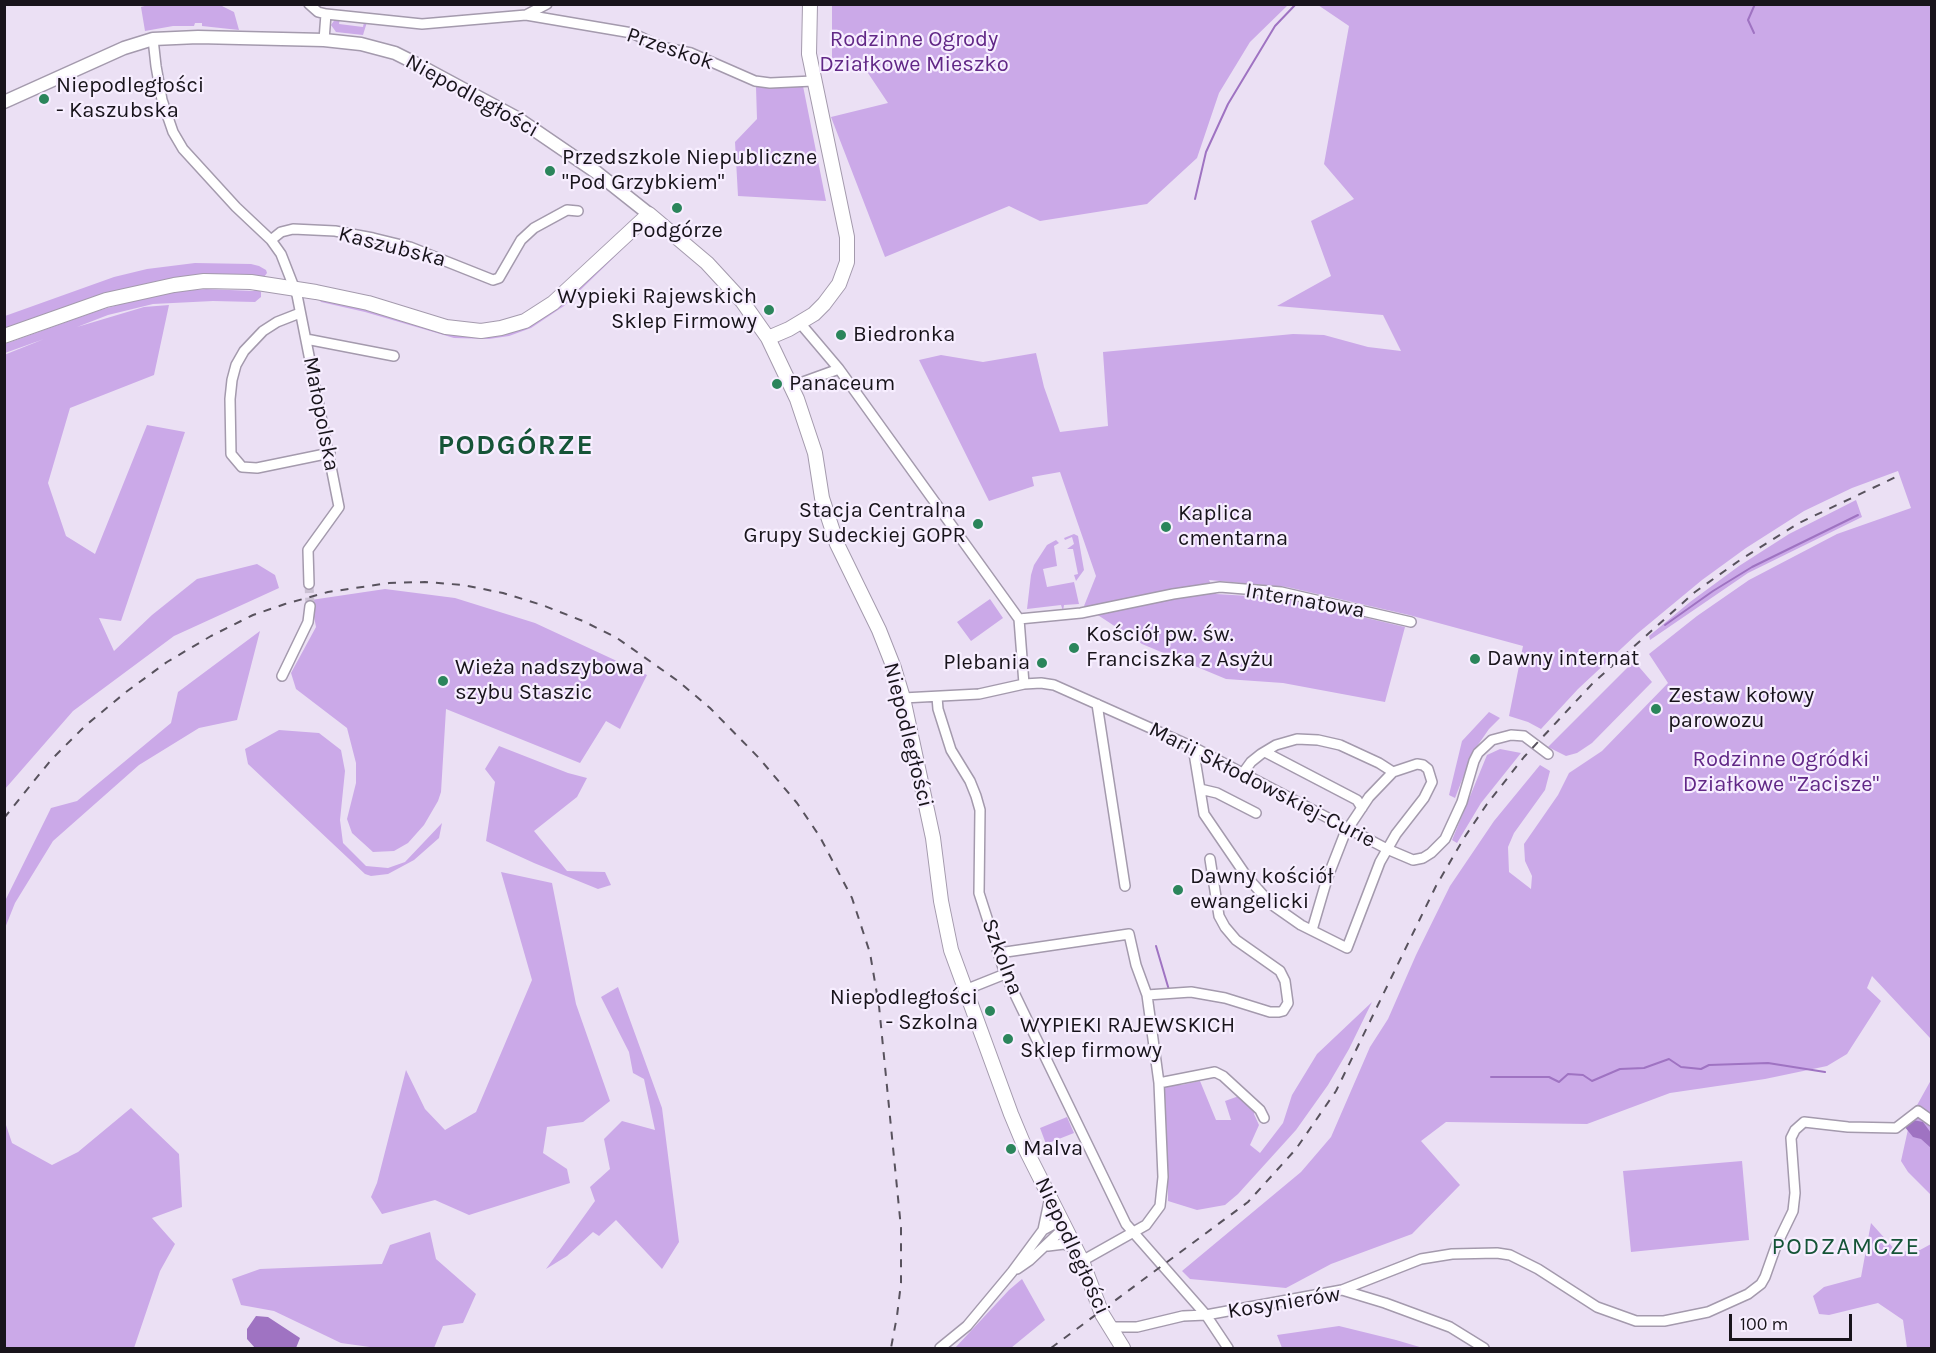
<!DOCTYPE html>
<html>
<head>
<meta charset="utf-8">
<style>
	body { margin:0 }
	#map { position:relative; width:1936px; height:1353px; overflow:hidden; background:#ebe0f4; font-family:Karla,sans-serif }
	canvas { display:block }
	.frame { position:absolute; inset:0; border:6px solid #18141b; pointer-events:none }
	.scale { position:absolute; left:1729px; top:1314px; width:123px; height:27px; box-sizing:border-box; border:3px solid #18141b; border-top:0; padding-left:8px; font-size:18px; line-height:21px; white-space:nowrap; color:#18141b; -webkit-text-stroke:4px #f7eeff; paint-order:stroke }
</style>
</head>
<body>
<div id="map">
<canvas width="1936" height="1353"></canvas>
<div class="frame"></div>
<div class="scale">100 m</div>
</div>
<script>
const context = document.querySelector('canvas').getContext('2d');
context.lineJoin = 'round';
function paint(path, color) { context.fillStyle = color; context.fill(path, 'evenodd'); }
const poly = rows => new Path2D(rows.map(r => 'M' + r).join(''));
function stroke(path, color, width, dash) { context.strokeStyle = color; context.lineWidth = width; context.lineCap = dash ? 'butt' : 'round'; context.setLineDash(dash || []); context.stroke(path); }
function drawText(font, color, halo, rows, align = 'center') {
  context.font = font + ' Karla,sans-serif'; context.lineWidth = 4.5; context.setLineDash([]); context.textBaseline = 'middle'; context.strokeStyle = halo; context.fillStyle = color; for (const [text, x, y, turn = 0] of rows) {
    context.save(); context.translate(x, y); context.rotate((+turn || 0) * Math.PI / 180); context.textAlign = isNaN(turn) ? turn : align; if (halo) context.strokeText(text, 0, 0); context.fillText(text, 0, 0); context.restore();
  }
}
paint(poly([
	[148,5,220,5,234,12,239,30,202,26,202,23,195,23,194,26,173,26,145,31,141,7],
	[832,5,832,4,1288,5,1250,42,1219,93,1197,158,1147,204,1040,221,1009,206,885,257,831,117,888,103,858,58,832,68],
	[1318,5,1931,5,1931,1042,1930,1038,1872,976,1867,988,1881,1001,1847,1054,1827,1066,1765,1079,1670,1093,1587,1124,1446,1122,1421,1141,1460,1185,1412,1234,1331,1264,1286,1288,1190,1279,1182,1271,1301,1172,1331,1137,1370,1047,1388,1019,1416,955,1450,886,1494,821,1540,765,1550,771,1545,790,1514,833,1508,847,1509,872,1531,889,1532,876,1525,861,1524,844,1558,795,1569,773,1602,751,1668,683,1649,654,1697,616,1749,580,1837,534,1911,508,1898,471,1852,488,1804,511,1746,548,1702,580,1638,633,1578,689,1541,729,1528,722,1509,716,1523,646,1409,615,1287,587,1209,580,1216,594,1281,598,1405,627,1385,702,1283,683,1226,679,1142,644,1084,606,1096,576,1060,472,1032,477,1034,486,989,501,919,360,941,355,983,362,1036,353,1044,387,1060,432,1108,426,1103,352,1293,334,1324,335,1368,347,1401,351,1383,315,1277,306,1331,276,1311,221,1354,199,1324,164,1349,26],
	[336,18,340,18,339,24,363,27,364,22,367,22,363,35,336,32,331,25],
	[803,86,826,201,738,196,735,142,757,119,756,87],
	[637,231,639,233,564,306,531,328,509,336,489,339,454,338,365,312,321,302,318,298,504,333],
	[195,263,251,264,259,266,266,270,267,273,264,277,213,278,5,332,5,316,114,277,147,269],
	[206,289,253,291,257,289,261,292,261,297,255,302,213,301,153,304,108,315,77,327,144,307,169,305,154,375,70,408,48,483,66,536,95,554,147,425,185,432,121,621,99,618,114,651,152,615,197,579,257,564,275,575,279,588,174,636,73,711,5,789,4,355,44,339,5,353,5,344,97,311,135,300,181,291],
	[1856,500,1862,517,1748,573,1650,640,1649,636,1690,602,1739,566,1789,534],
	[1074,534,1078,536,1084,570,1076,581,1074,575,1078,574,1073,549,1067,549,1074,544,1072,537,1065,540,1064,538],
	[1056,540,1059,543,1054,546,1057,566,1043,569,1047,587,1074,582,1079,604,1064,605,1063,611,1061,605,1027,609,1031,575,1034,565,1047,545],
	[385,589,455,598,535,623,647,675,620,729,606,721,580,763,446,709,441,792,438,801,424,825,408,843,394,851,373,852,352,833,347,819,356,783,356,763,347,728,296,689,291,673,316,627,311,600],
	[990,599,1003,618,971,641,957,622],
	[260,631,237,720,199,728,139,765,53,841,15,903,5,928,5,901,51,808,77,801,171,723,178,692],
	[1634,661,1652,682,1592,743,1577,753,1566,756,1548,747],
	[1489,712,1500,718,1489,729,1473,752,1455,798,1449,795,1462,741],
	[279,730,319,733,341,750,345,771,340,820,343,843,366,866,388,868,405,862,442,823,439,838,414,860,388,874,371,876,365,874,248,764,245,749],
	[499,746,568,773,587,778,577,797,534,831,567,871,605,872,611,885,598,889,534,863,486,841,495,782,485,769],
	[1500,749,1521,753,1481,803,1457,843,1452,840,1487,755],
	[501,872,552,883,576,1004,610,1101,583,1122,547,1127,543,1153,567,1169,570,1183,469,1215,435,1200,382,1214,371,1197,377,1183,406,1070,425,1109,445,1130,476,1112,532,980],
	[618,987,662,1108,679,1242,662,1269,616,1220,599,1236,593,1232,567,1256,546,1269,595,1201,590,1187,610,1169,604,1139,622,1121,655,1130,644,1079,633,1073,629,1052,601,997],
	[1372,1002,1349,1049,1328,1085,1296,1130,1238,1194,1225,1205,1197,1210,1168,1201,1168,1161,1162,1088,1179,1082,1181,1085,1200,1081,1216,1120,1231,1120,1225,1101,1239,1096,1255,1110,1254,1114,1259,1125,1250,1145,1260,1153,1283,1123,1292,1095,1317,1054],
	[1931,1080,1931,1195,1908,1172,1901,1161,1911,1116],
	[131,1108,179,1154,182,1207,152,1218,175,1244,160,1271,134,1348,5,1348,5,1122,12,1143,52,1165,78,1152],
	[1067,1117,1074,1133,1046,1144,1040,1128],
	[1742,1161,1749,1240,1631,1252,1623,1171],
	[1871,1223,1897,1252,1920,1250,1931,1244,1931,1348,1907,1348,1903,1320,1878,1303,1829,1315,1819,1314,1813,1296,1824,1287,1861,1277],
	[430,1232,436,1259,476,1294,463,1323,443,1326,434,1348,377,1348,341,1343,274,1311,241,1305,232,1279,260,1269,382,1264,390,1245],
	[1022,1279,1045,1320,1011,1348,955,1348,1009,1290],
	[1339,1326,1396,1340,1423,1348,1282,1348,1277,1335]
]), '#cba9e8');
paint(poly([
	[1913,1120,1923,1122,1931,1133,1931,1148,1921,1139,1913,1137,1904,1126],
	[256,1316,268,1317,300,1338,296,1348,255,1348,247,1339,247,1329]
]), '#9f73c2');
stroke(poly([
	[1754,33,1748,20,1755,4],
	[1195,199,1206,152,1228,104,1275,26,1296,4],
	[1665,625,1713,591,1752,567,1858,515],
	[1156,946,1169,990],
	[1491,1077,1549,1077,1559,1082,1568,1074,1583,1075,1592,1081,1620,1069,1644,1068,1669,1059,1681,1067,1701,1069,1709,1065,1768,1063,1825,1072]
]), '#9f73c2', 2);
stroke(poly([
	[309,584,310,606]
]), '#cbc1d3', 9, [9, 4.5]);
const minor = poly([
	[309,4,318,12,326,14,324,40],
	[326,14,422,24,526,15,632,33,661,47,691,53,755,81,770,83,813,81],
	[526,15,547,4],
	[153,39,156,66,162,100,173,132,183,149,236,207,271,240,281,232,293,229,335,231,373,238,410,247,493,280,499,278,521,240,534,228,567,210,578,211],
	[271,240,281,254,297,295,339,507,308,550,309,584],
	[300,313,277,322,263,331,244,351,236,365,232,380,230,399,231,454,242,467,257,468,330,453],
	[800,323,839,369,1019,619,1024,684],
	[306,339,394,356],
	[792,386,839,369],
	[1019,619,1081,613,1173,594,1220,587,1281,592,1411,622],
	[282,676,308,622,310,606],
	[937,697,938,709,951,750,970,781,976,796,980,810,979,893,1005,974,1126,1224,1206,1315,1228,1348],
	[903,698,979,694,1024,684,1041,683,1054,685,1193,747,1387,849,1413,860,1423,858,1431,853,1445,839,1462,802,1474,761,1478,753,1492,740,1511,735,1524,736,1548,754],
	[1097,704,1125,886],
	[1193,747,1204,814,1247,877,1271,904,1301,925,1347,948,1380,862,1396,834,1424,798,1432,782,1428,769,1423,765,1417,764,1393,772,1379,763,1340,745,1318,740,1297,739,1276,745,1261,754,1251,762,1243,773],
	[1265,752,1357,800,1362,808],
	[1200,789,1217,793,1256,813],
	[1312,930,1327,879,1345,833,1369,797,1393,772],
	[999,953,1129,934,1136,965,1147,995,1159,1083,1163,1177,1160,1206,1146,1225,1082,1261],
	[965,990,1005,974],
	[1147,995,1191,992,1225,998,1270,1012,1279,1012,1283,1011,1288,1003,1285,981,1280,971,1236,940,1225,927,1219,916,1210,859],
	[1159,1083,1215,1072,1223,1076,1260,1110,1264,1118],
	[1043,1230,1050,1197],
	[1048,1246,1064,1244,1075,1248],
	[1017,1269,1030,1260,1065,1227],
	[1342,1290,1421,1259,1452,1254,1497,1253,1510,1255,1538,1269,1597,1307,1636,1321,1664,1321,1708,1312,1748,1294,1761,1284,1765,1277,1776,1246,1793,1211,1795,1193,1791,1138,1795,1130,1804,1122,1848,1127,1896,1128,1918,1111,1932,1121],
	[1111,1327,1137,1327,1183,1316,1206,1315,1342,1290,1385,1303,1450,1327,1484,1348],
	[940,1348,967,1326,1012,1272,1043,1230,1061,1220]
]);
const tertiary = poly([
	[4,102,124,48,153,39,198,37,324,40,361,44,395,53,411,61,517,118,596,172,649,214]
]);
const secondary = poly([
	[4,336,106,300,174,285,204,281,251,282,316,292,368,303,446,327,481,331,501,328,525,321,553,303,649,214,707,263,742,301,768,338,797,399,815,453,822,498,837,544,879,630,894,668,903,698,933,838,941,901,951,950,1011,1114,1026,1150,1082,1261,1102,1314,1123,1348],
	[768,338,789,329,814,314,824,304,839,284,847,262,847,237,809,54,810,4]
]);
stroke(minor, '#a49aad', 12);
stroke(tertiary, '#a49aad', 15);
stroke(secondary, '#a49aad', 16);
stroke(minor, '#fff', 9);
stroke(tertiary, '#fff', 12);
stroke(secondary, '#fff', 14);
stroke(poly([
	[4,818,51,760,85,726,126,692,167,662,211,636,253,615,285,604,328,592,389,583,425,582,463,585,503,593,542,605,583,621,617,638,678,681,710,708,759,758,797,803,820,837,852,898,870,953,879,1006,901,1228,901,1283,897,1316,891,1348],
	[1051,1348,1248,1202,1296,1149,1336,1091,1436,886,1464,838,1487,804,1524,757,1593,683,1695,592,1740,560,1799,523,1898,476]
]), '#58525d', 2, [8, 8]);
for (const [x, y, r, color] of [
	[44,99,6,"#2b855b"],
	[550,171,6,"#2b855b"],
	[677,208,6,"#2b855b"],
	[769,310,6,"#2b855b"],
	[841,335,6,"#2b855b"],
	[777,384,6,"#2b855b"],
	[978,524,6,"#2b855b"],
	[1166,527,6,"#2b855b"],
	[1074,648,6,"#2b855b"],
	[1475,659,6,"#2b855b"],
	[1042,663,6,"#2b855b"],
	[443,681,6,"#2b855b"],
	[1656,709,6,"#2b855b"],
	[1178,890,6,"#2b855b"],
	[990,1011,6,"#2b855b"],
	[1008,1039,6,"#2b855b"],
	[1011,1149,6,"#2b855b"]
]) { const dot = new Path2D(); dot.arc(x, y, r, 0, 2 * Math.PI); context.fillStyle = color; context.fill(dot); stroke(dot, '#f7eeff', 2); }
drawText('22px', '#612786', '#f7eeff', [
	["Rodzinne Ogrody",914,40],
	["Działkowe Mieszko",914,65],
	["Rodzinne Ogródki",1781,760],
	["Działkowe \"Zacisze\"",1781,785]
]);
drawText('22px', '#18141b', '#f7eeff', [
	["Przeskok",670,49,19],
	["Niepodległości",472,96,29],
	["Kaszubska",392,247,14],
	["Małopolska",321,414,79],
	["Internatowa",1305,601,10],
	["Niepodległości",908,735,76],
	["Marii Skłodowskiej-Curie",1262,785,27],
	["Szkolna",1002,957,69],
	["Niepodległości",1072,1246,65],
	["Kosynierów",1284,1303,-9]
]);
drawText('22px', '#18141b', '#f7eeff', [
	["Niepodległości",56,86],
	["- Kaszubska",56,111],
	["Przedszkole Niepubliczne",562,158],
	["\"Pod Grzybkiem\"",562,183],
	["Podgórze",677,231,"center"],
	["Wypieki Rajewskich",757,297,"right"],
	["Sklep Firmowy",757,322,"right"],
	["Biedronka",853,335],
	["Panaceum",789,384],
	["Stacja Centralna",966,511,"right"],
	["Grupy Sudeckiej GOPR",966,536,"right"],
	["Kaplica",1178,514],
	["cmentarna",1178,539],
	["Kościół pw. św.",1086,635],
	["Franciszka z Asyżu",1086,660],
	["Dawny internat",1487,659],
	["Plebania",1030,663,"right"],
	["Wieża nadszybowa",455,668],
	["szybu Staszic",455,693],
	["Zestaw kołowy",1668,696],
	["parowozu",1668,721],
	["Dawny kościół",1190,877],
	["ewangelicki",1190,902],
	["Niepodległości",978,998,"right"],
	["- Szkolna",978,1023,"right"],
	["WYPIEKI RAJEWSKICH",1020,1026],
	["Sklep firmowy",1020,1051],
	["Malva",1023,1149]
], 'left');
context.letterSpacing = '1.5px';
drawText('24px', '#155437', '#f7eeff', [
	["PODZAMCZE",1846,1247]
]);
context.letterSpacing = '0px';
context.letterSpacing = '1.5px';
drawText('bold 28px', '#155437', '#f7eeff', [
	["PODGÓRZE",516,446]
]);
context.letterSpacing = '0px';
</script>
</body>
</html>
